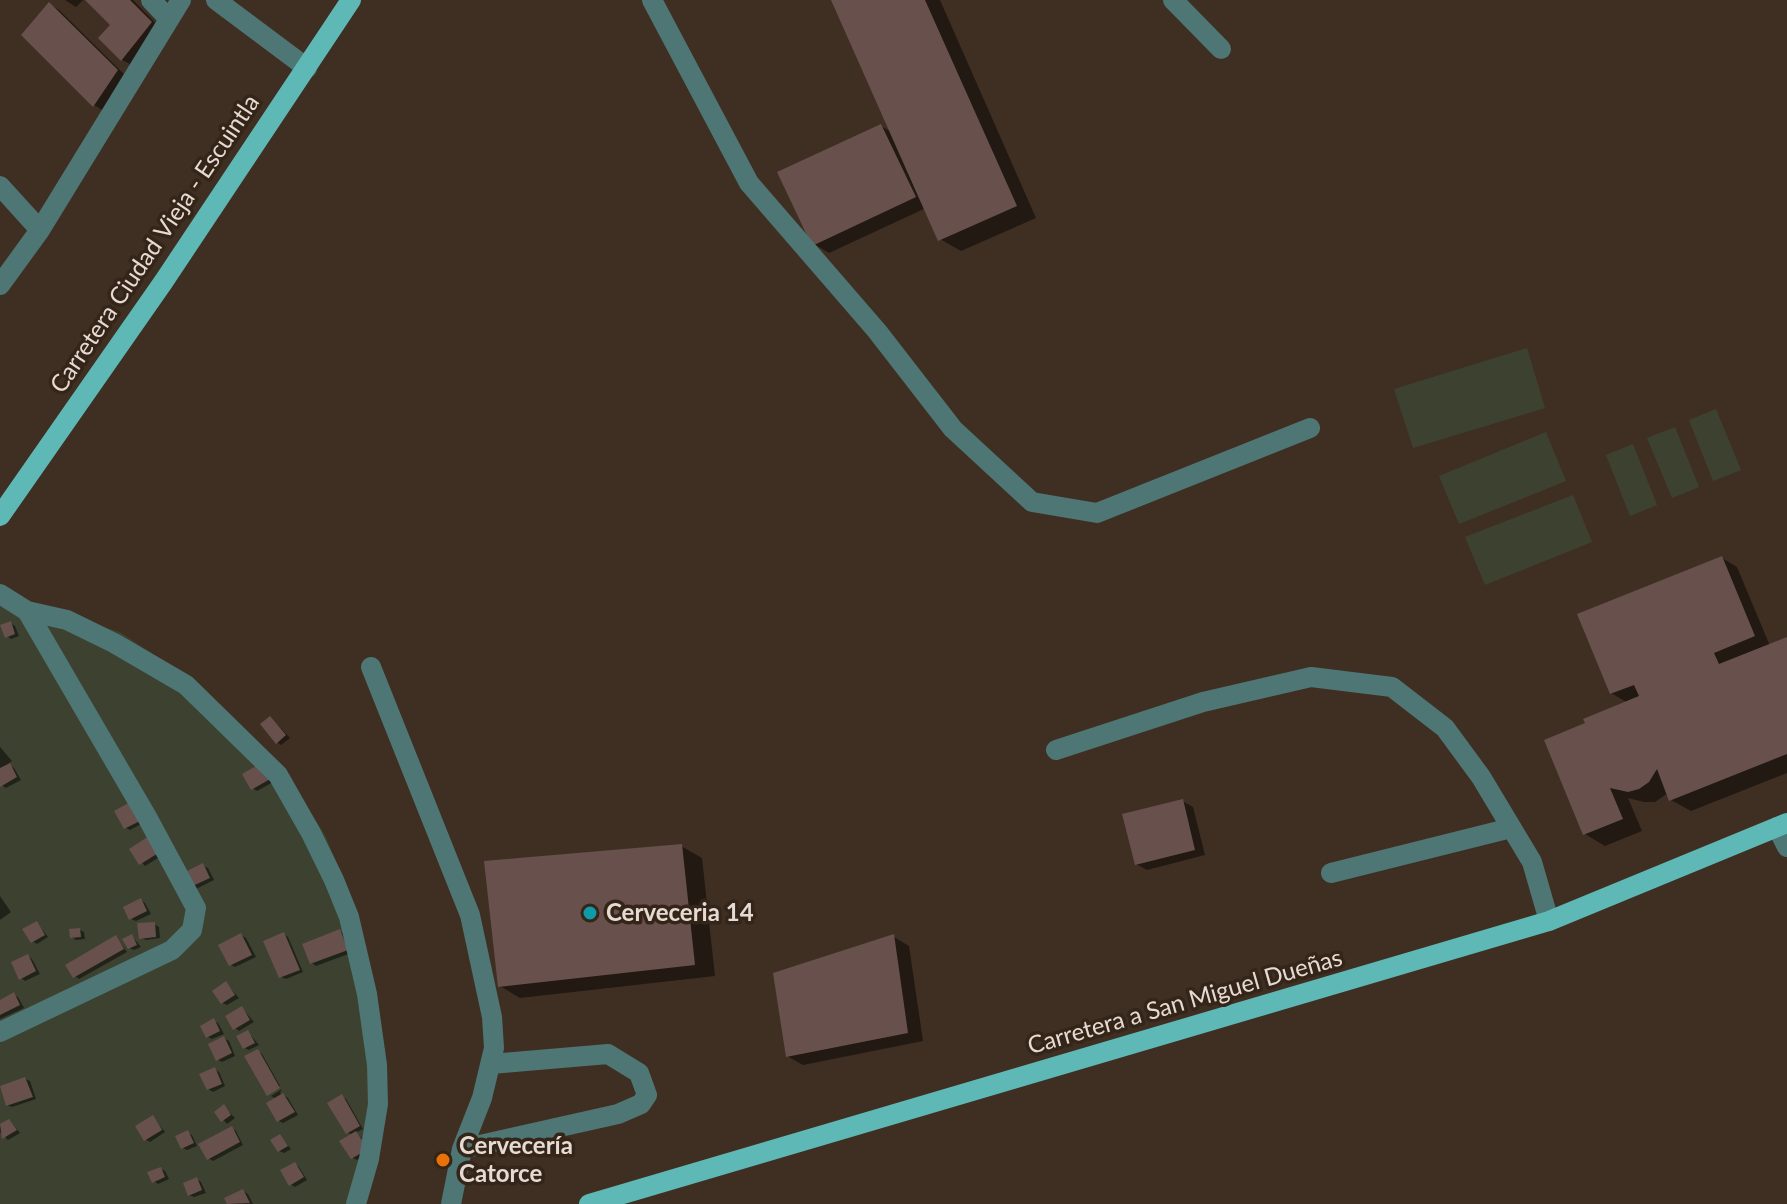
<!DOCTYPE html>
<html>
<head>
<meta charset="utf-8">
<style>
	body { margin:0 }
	canvas { display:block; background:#3f2e22 }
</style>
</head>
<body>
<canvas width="1787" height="1204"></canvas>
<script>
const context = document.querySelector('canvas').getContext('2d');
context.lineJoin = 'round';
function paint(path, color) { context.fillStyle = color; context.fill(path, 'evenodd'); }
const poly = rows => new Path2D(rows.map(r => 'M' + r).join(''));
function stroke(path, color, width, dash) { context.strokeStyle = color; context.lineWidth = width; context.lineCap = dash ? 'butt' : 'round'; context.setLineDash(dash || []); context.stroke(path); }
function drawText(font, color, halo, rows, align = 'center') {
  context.font = font + ' Lato,sans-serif'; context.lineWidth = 7; context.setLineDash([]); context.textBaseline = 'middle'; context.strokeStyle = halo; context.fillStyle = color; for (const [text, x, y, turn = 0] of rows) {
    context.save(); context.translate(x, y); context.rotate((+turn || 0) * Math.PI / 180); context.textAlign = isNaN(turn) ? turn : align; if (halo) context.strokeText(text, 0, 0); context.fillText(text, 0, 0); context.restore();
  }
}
paint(poly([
	[1527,348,1545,408,1413,448,1394,389],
	[1716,409,1741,470,1713,481,1689,420],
	[1675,427,1699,487,1672,498,1647,438],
	[1546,432,1566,481,1459,524,1439,476],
	[1633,444,1657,505,1630,516,1606,455],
	[1573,495,1592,542,1485,585,1465,537],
	[0,597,120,632,190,679,284,772,325,835,358,915,376,993,365,1204,0,1204]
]), '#3d4230');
paint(poly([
	[65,0,83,0,76,7],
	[88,0,133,0,161,29,132,65,122,60,113,25],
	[834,0,940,0,1036,218,961,251,940,239,926,208,829,253,814,244,881,126,893,133],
	[49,4,59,10,127,77,104,111,94,105],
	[1722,558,1737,567,1770,646,1787,639,1787,773,1691,811,1671,800,1668,793,1655,802,1644,802,1628,798,1642,831,1605,846,1585,834,1588,724,1628,703,1611,693],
	[10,623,15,626,19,636,11,639,7,636],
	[271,718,290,738,281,745,277,742],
	[0,747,12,761,8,764,14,768,21,780,6,788,0,784],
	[245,774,275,781,257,791,252,788],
	[1182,801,1193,807,1205,855,1147,870,1136,864],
	[117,812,145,822,130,830,126,828],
	[681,846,702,858,715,976,520,998,500,986],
	[132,850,163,855,145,866],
	[203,866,208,868,214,880,194,890,183,875],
	[0,896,11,912,0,920],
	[141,900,145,903,151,914,136,921,131,919],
	[37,923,48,937,37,944,32,941],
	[154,924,159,927,160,938,146,940,141,938],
	[80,930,84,932,85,939,76,940,72,937],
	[340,931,344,934,351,953,316,966,312,963],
	[284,934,288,937,303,972,286,979,281,977],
	[241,935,246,938,256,957,235,967,231,965],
	[132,936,141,947,134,950,129,948],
	[116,937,127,952,79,979,75,976],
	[894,937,909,946,923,1041,803,1065,787,1056],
	[28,956,32,959,40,974,25,981,21,978],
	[226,984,239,998,227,1005,222,1003],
	[14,995,18,997,24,1008,0,1019,0,1002],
	[242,1008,254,1022,239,1031,235,1028],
	[214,1021,218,1023,224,1034,212,1039,208,1037],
	[248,1032,259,1045,249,1050,244,1048],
	[224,1038,229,1041,235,1056,222,1062,218,1060],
	[258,1051,262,1054,280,1086,268,1093],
	[214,1069,219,1072,225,1086,213,1092,208,1089],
	[25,1079,30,1081,36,1099,12,1107,7,1105],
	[282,1089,280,1093,288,1098,298,1115,283,1123,279,1121,276,1099,271,1096],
	[342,1097,346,1099,363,1129,355,1133,360,1136,371,1152,357,1160,353,1158,352,1135,347,1132],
	[224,1107,235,1118,227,1124,216,1112],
	[153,1118,165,1132,150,1142,145,1139],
	[10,1121,20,1133,8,1140,0,1132,0,1127],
	[232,1128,236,1131,243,1145,213,1161,208,1158],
	[188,1133,192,1135,197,1146,187,1150,183,1148],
	[280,1136,291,1149,284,1153,279,1151],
	[295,1164,299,1167,307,1180,295,1187,290,1184],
	[161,1169,165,1171,169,1179,158,1184,154,1181],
	[197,1179,201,1182,206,1193,194,1197,189,1195],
	[243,1191,248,1194,253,1204,229,1204,226,1199]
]), '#0007');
paint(poly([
	[85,0,130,0,152,22,121,61,98,38,110,25],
	[831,0,925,0,1017,206,938,241],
	[49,2,118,70,93,107,21,35],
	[881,124,916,197,812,246,777,172],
	[1722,556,1755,636,1714,653,1719,664,1787,637,1787,754,1669,801,1657,769,1649,782,1639,789,1628,792,1610,788,1623,819,1583,835,1544,740,1585,723,1583,719,1639,696,1634,685,1610,694,1577,614],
	[11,621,15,634,5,638,0,625],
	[270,716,286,735,276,744,260,724],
	[263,762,272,778,251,790,242,774],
	[10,763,17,777,0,787,0,768],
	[1183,799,1195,850,1135,865,1122,814],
	[132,801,142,820,124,829,114,811],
	[149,836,160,852,139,865,129,849],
	[682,844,695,965,498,987,484,861],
	[203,863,210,878,188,888,181,874],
	[141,898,147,911,129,920,123,907],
	[37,921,45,935,31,943,22,929],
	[155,922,156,937,139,939,137,923],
	[80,928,81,937,70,938,69,929],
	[340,929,348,950,310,964,302,944],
	[284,932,300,970,279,978,263,941],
	[241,933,252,955,229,966,218,945],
	[132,934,137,945,128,949,122,939],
	[894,934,908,1033,786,1057,773,973],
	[116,935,124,949,73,978,65,965],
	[28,954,36,971,19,980,11,962],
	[226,981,235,995,221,1004,212,991],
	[14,992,20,1005,0,1015,0,1000],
	[242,1006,250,1020,233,1030,225,1016],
	[214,1018,220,1031,206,1038,200,1026],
	[248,1030,255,1043,243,1049,236,1036],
	[224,1036,232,1053,216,1061,208,1044],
	[258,1049,280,1088,267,1096,244,1056],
	[215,1067,222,1084,207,1090,199,1074],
	[25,1077,33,1097,6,1106,0,1086],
	[283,1093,295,1112,277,1122,266,1103],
	[342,1094,360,1126,346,1134,327,1103],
	[224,1104,231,1115,221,1122,214,1112],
	[153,1115,162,1130,144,1141,135,1126],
	[9,1119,17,1130,2,1139,0,1124],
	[232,1126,240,1142,207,1160,198,1144],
	[188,1130,194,1143,181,1149,175,1136],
	[356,1131,368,1149,351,1159,339,1141],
	[280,1134,288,1146,278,1152,270,1140],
	[295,1162,304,1177,289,1186,280,1170],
	[161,1167,165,1177,152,1183,147,1172],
	[197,1177,202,1190,188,1196,183,1183],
	[243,1189,250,1203,227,1204,224,1198]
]), '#68504c');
stroke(poly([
	[151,0,169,19],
	[216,0,307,68],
	[652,0,749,183,877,331,953,429,1032,502,1097,513,1310,428],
	[1173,0,1221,49],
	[0,186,40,230],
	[0,285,40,230,181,0],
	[0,594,27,611,67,620,114,643,186,685,278,775,311,833,334,880,349,917,367,994,377,1065,378,1104,369,1159,356,1204],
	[371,667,470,915,492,1017,494,1048,482,1098,462,1149,451,1204],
	[1056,750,1203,702,1311,677,1392,687,1445,728,1481,777,1532,862,1549,921],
	[1777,827,1787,847],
	[1331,873,1511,828],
	[0,1032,172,950,192,930,196,908,147,817,27,611],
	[462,1149,618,1114,641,1104,647,1095,639,1073,608,1054,491,1064]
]), '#4d7674', 20);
stroke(poly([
	[0,516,164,281,351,0],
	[589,1204,1549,921,1787,823]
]), '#5eb8b5', 20);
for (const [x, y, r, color] of [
	[590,913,8,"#0f9aa8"],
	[443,1160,8,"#e8710a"]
]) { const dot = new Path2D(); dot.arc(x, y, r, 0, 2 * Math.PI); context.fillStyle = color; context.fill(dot); stroke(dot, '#352519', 3); }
drawText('24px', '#e6dbd3', '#352519', [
	["Carretera Ciudad Vieja - Escuintla",155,244,-56],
	["Carretera a San Miguel Dueñas",1185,1002,-16]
]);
drawText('bold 24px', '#e6dbd3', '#352519', [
	["Cerveceria 14",606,913],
	["Cervecería",459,1146],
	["Catorce",459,1174]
], 'left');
</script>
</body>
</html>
